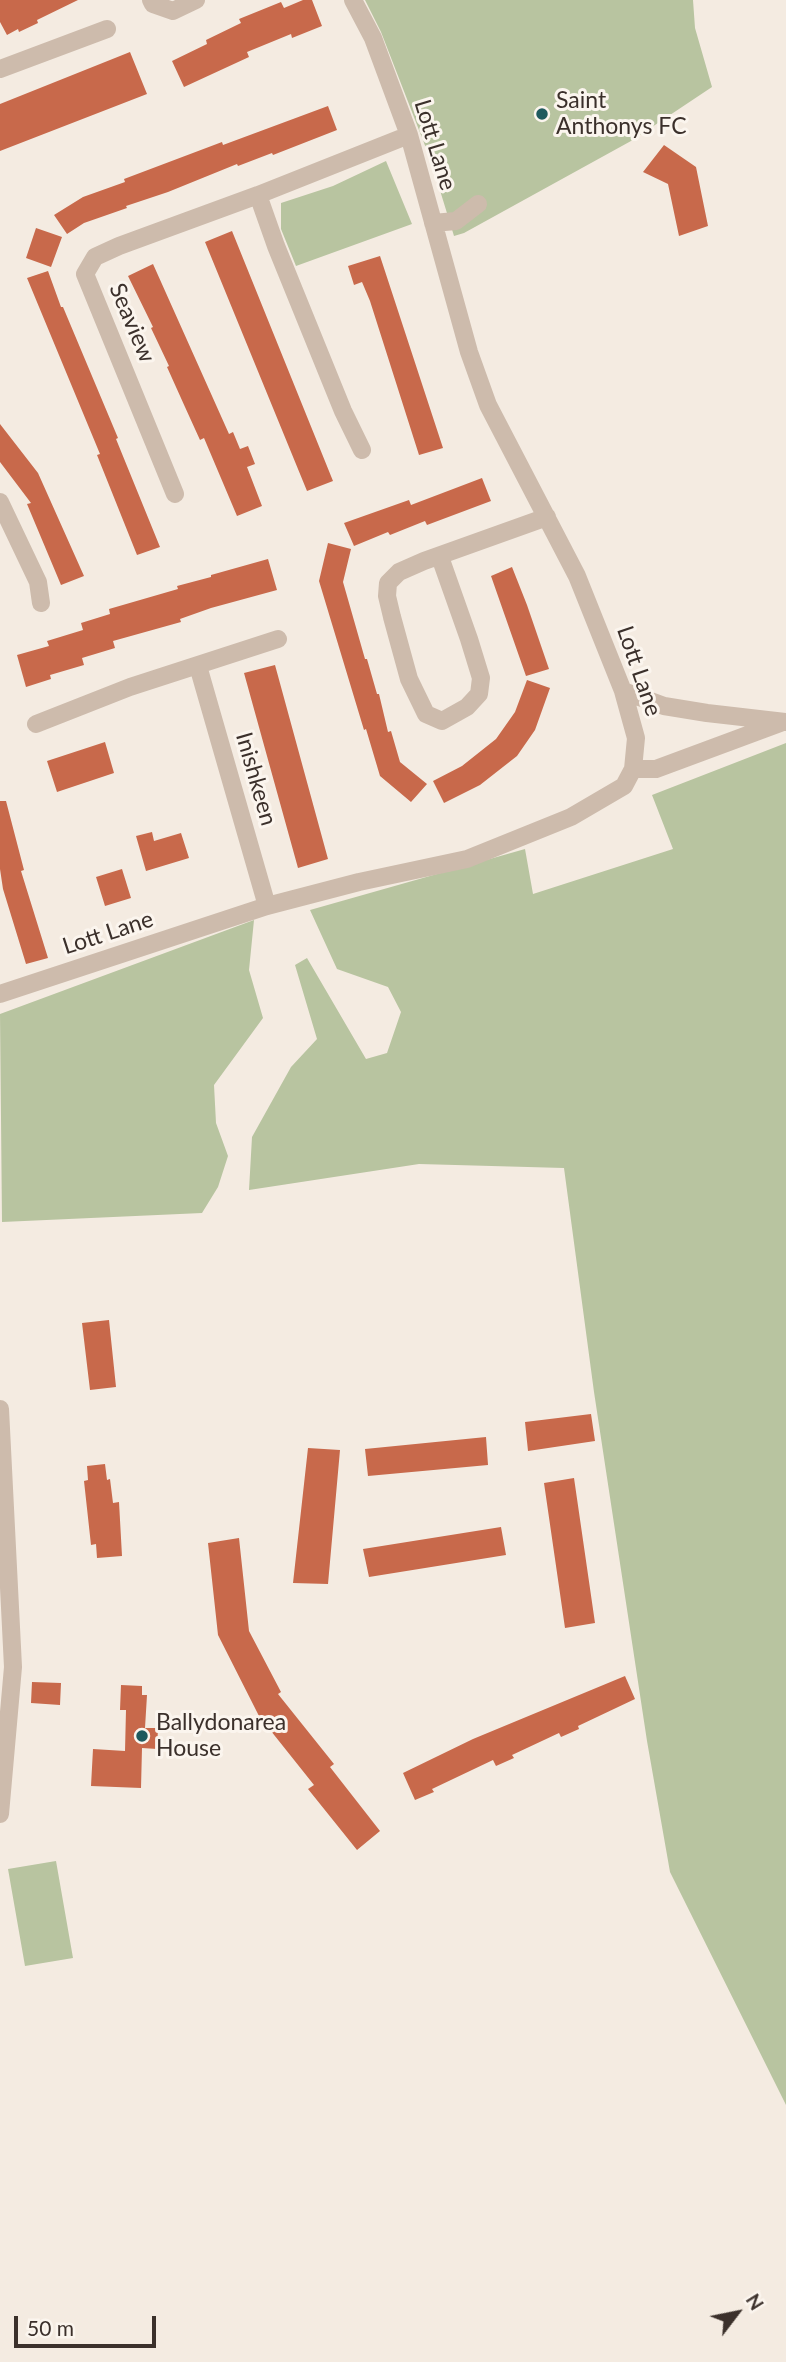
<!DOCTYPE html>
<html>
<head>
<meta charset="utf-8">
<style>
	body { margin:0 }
	#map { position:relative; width:786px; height:2362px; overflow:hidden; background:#f4ebe1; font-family:Lato,sans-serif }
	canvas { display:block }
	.north { position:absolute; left:702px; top:2278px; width:70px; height:70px; -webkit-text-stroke:5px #fbf5ee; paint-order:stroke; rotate:58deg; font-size:19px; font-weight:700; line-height:28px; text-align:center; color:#3b302b }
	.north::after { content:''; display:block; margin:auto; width:24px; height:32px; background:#3b302b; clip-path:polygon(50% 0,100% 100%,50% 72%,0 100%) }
	.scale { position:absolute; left:14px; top:2316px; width:142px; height:32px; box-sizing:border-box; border:4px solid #3b302b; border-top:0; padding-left:9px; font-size:21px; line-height:24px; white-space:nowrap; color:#3b302b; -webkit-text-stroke:5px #fbf5ee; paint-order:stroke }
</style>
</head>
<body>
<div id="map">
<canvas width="786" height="2362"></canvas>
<div class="north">N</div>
<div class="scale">50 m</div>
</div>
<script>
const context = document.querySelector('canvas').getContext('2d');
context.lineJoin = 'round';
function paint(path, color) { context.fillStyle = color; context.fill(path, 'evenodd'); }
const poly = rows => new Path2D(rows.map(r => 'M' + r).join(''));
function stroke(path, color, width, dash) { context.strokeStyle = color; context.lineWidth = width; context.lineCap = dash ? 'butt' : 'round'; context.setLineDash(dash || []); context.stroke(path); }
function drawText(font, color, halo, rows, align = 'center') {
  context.font = font + ' Lato,sans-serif'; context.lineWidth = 6; context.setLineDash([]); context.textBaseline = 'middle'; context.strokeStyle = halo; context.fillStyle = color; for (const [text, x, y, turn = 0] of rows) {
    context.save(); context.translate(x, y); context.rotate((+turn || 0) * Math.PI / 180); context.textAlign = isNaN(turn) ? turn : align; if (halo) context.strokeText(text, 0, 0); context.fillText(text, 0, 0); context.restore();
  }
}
paint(poly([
	[365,0,693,0,695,28,712,87,631,141,464,233,454,236,431,161,381,32],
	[386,161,412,224,296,266,281,229,281,203,333,186],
	[786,743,786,2105,670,1872,647,1741,594,1392,564,1168,419,1164,249,1190,252,1137,291,1067,317,1039,295,965,307,958,366,1059,387,1053,401,1012,388,987,337,969,310,910,525,849,533,894,673,849,652,795],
	[254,920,249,970,263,1018,214,1085,216,1123,228,1156,218,1187,202,1213,2,1222,0,1014],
	[56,1861,73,1958,25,1966,8,1869]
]), '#b8c4a0');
paint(poly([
	[0,0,78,0,37,20,38,23,19,32,18,29,7,35,0,22],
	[303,0,312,0,322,26,292,38,291,34,247,52,249,57,184,87,172,61,207,44,206,40,241,23,239,19,281,2,284,8],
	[130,52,147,94,0,151,0,104],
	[328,106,337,130,273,155,272,153,238,166,237,164,168,192,126,206,127,208,84,223,67,234,54,215,83,197,125,182,124,179,222,142,223,145],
	[664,145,696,167,708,226,679,236,668,184,643,172],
	[36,228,62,237,51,267,26,258],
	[232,231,333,481,307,491,205,242],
	[380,256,443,448,419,455,370,301,362,282,354,285,348,266],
	[153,264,229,434,233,432,240,449,248,446,255,464,247,467,262,506,237,516,204,438,200,440,185,407,167,367,169,366,151,328,153,327,128,276],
	[48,271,61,307,63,307,118,438,116,439,160,547,137,555,97,455,100,454,27,278],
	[0,424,38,473,84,576,61,585,27,504,31,503,0,462],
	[482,478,491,501,427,525,425,521,390,535,388,532,354,546,344,523,409,500,411,505],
	[328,543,351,549,343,582,365,659,367,659,377,694,379,694,388,732,391,731,400,762,427,784,411,802,380,776,366,729,364,730,319,581],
	[268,559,277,590,211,608,180,619,181,622,113,641,115,648,82,658,84,665,50,675,51,679,26,687,17,655,49,646,47,641,83,630,81,623,110,614,109,609,178,589,177,586,211,577,211,575],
	[512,567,527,605,549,669,526,676,491,576],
	[275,665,328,859,298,868,244,673],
	[527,680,550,688,535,730,517,756,480,785,444,803,433,781,462,766,496,739,515,712],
	[105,742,114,773,57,792,47,761],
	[0,801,6,801,24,870,21,871,48,958,26,964,3,889,0,869],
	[152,832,154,841,181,833,189,858,146,871,136,836],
	[122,869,131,898,105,906,96,877],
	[109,1320,116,1387,90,1390,82,1323],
	[591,1414,595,1441,528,1451,525,1422],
	[486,1437,488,1465,368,1476,365,1449],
	[308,1448,340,1450,328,1584,293,1583],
	[105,1464,107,1480,110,1479,113,1503,119,1502,122,1556,97,1558,96,1544,91,1545,84,1481,88,1480,87,1466],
	[574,1478,595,1623,565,1628,544,1483],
	[501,1527,506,1555,369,1577,363,1549],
	[239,1538,249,1631,281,1692,278,1694,334,1764,330,1767,380,1831,357,1850,308,1789,314,1785,259,1716,218,1635,208,1543],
	[625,1676,635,1699,578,1726,579,1729,561,1737,559,1733,512,1755,514,1758,496,1766,493,1760,432,1789,434,1792,415,1800,403,1773,473,1739],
	[32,1682,61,1683,60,1705,31,1703],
	[121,1685,142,1686,142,1695,147,1695,145,1728,158,1728,157,1749,142,1748,141,1788,91,1786,93,1749,125,1751,126,1710,120,1710]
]), '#c8694b');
stroke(poly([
	[151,0,153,4,173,11,196,0],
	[0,69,107,29],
	[258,195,276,246,343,411,362,450],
	[433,223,456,221,478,204],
	[175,494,85,274,95,257,119,246,258,195,409,135],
	[0,502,38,582,41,603],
	[440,557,469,639,481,678,479,694,467,707,442,721,426,714,409,679,392,617,387,596,388,583,399,572,424,561,547,517],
	[198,666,267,906],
	[623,691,664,706,707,713,786,722],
	[36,724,130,687,278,639],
	[633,769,656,769,780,723],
	[0,994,267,906,359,882,467,859,571,817,624,786,633,769,636,738,623,691,577,576,488,405,469,352,409,135,373,38,353,0],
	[0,1409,13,1667,0,1814]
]), '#cdbbac', 18);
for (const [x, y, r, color] of [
	[542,114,7,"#1f5a5e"],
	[142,1736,7,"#1f5a5e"]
]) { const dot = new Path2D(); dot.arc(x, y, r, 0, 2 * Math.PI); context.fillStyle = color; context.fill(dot); stroke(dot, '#fbf5ee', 2.5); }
drawText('23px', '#3b302b', '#fbf5ee', [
	["Saint",556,101],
	["Anthonys FC",556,127],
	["Ballydonarea",156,1723],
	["House",156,1749]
], 'left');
drawText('23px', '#3b302b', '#fbf5ee', [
	["Lott Lane",435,145,73],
	["Seaview",132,323,67],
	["Lott Lane",639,671,71],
	["Inishkeen",256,779,74],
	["Lott Lane",108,933,-18]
]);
</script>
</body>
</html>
